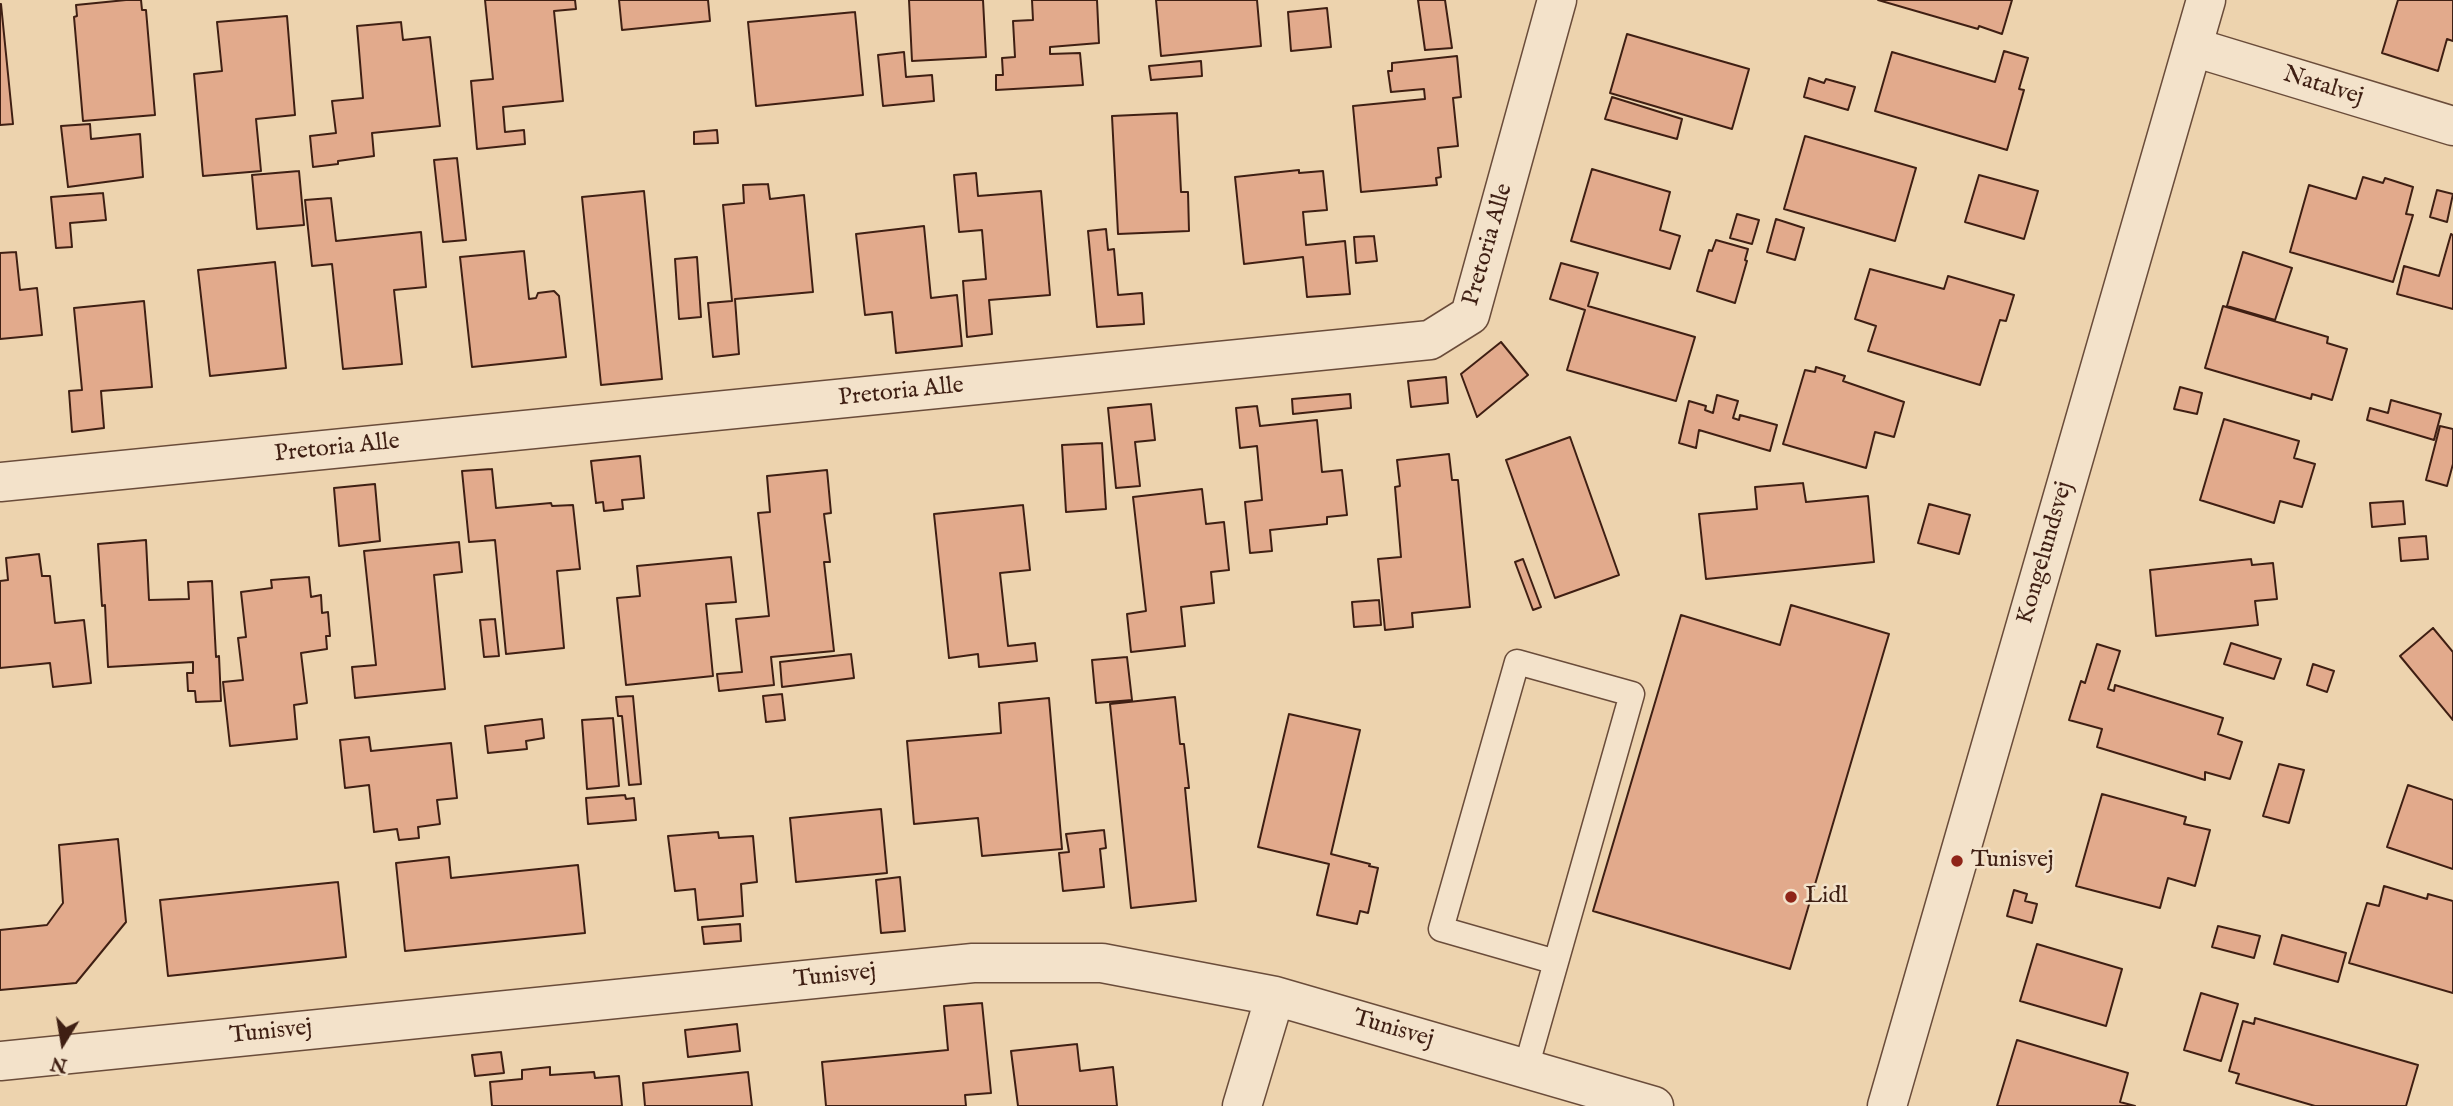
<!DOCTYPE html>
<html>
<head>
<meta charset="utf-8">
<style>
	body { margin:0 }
	#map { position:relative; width:2453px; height:1106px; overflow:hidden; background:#edd3ae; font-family:"IM FELL English",serif }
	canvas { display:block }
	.north { position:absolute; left:28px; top:1008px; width:70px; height:70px; -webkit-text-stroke:5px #f3e2ca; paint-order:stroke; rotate:191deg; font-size:19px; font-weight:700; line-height:28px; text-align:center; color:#3f1f13 }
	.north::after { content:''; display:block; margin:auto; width:24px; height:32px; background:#3f1f13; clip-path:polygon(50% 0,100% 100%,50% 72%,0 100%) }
</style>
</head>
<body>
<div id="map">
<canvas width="2453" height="1106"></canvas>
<div class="north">N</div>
</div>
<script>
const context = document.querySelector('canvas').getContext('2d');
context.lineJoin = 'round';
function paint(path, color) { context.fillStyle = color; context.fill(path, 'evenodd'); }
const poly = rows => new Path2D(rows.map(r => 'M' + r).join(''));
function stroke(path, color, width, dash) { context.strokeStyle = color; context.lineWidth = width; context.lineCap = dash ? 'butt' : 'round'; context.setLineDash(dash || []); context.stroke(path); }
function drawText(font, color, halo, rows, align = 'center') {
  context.font = font + ' "IM FELL English",serif'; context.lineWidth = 5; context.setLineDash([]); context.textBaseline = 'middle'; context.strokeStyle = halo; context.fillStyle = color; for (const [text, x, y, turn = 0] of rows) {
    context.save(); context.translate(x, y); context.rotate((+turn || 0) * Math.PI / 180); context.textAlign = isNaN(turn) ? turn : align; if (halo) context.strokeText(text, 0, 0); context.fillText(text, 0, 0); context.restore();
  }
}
const building = poly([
	[126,0,141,0,142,10,146,10,155,115,83,121,74,17,77,16,76,5,126,0],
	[485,0,575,0,576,9,554,11,563,101,503,107,505,132,524,130,525,144,477,149,471,81,493,79,485,0],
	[619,0,708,0,710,21,622,30,619,0],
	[909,0,983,0,986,57,912,61,909,0],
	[1032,0,1097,0,1099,43,1050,47,1050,54,1080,53,1083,85,996,90,996,75,1003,75,1002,58,1015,57,1013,21,1033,20,1032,0],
	[1156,0,1257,0,1261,46,1161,56,1156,0],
	[1418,0,1445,0,1452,48,1425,50,1418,0],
	[1878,0,2012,0,2002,34,1979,26,1978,29,1878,0],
	[2398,0,2453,0,2453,41,2447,39,2438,71,2382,53,2398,0],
	[1,4,13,124,0,125,0,4,1,4],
	[1327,8,1331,47,1291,51,1288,12,1327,8],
	[855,12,863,95,756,106,748,22,855,12],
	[287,16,295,115,256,119,261,171,203,176,194,74,222,71,217,22,287,16],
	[401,22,403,40,430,37,440,126,372,133,374,156,338,161,338,164,313,167,310,136,336,133,332,101,363,98,357,26,401,22],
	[1627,34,1749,69,1732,129,1610,93,1627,34],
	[2004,51,2028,58,2019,89,2024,90,2007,150,1875,111,1892,52,1995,82,2004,51],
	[904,52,906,77,932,75,934,101,883,106,878,55,904,52],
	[1457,56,1461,97,1453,98,1458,146,1438,148,1441,177,1436,178,1437,185,1361,192,1353,106,1425,99,1424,89,1391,92,1388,71,1392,71,1392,63,1457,56],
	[1201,61,1202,76,1151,80,1149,66,1201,61],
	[1809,78,1824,83,1826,79,1855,87,1848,110,1804,97,1809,78],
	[1612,97,1682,119,1677,139,1605,119,1612,97],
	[1177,113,1181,192,1188,192,1189,231,1118,234,1112,116,1177,113],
	[90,124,91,139,140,134,143,177,68,187,61,126,90,124],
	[717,130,718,143,694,144,694,132,717,130],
	[1805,136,1916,168,1895,241,1784,209,1805,136],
	[457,158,466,240,443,242,434,160,457,158],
	[1592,169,1670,192,1660,230,1680,236,1670,269,1571,241,1592,169],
	[1299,170,1299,173,1323,171,1327,210,1303,212,1306,245,1345,241,1350,294,1307,297,1303,257,1244,264,1235,177,1299,170],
	[299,171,304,225,257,229,252,175,299,171],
	[976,173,978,196,1041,191,1050,295,989,300,992,334,967,337,963,281,986,279,982,230,959,232,954,175,976,173],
	[1979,175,2038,191,2024,239,1965,222,1979,175],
	[2363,177,2383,183,2385,178,2413,187,2406,214,2413,215,2393,282,2290,252,2309,185,2356,199,2363,177],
	[768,184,770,199,804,195,813,292,735,299,739,354,713,357,708,303,732,301,723,205,744,203,743,185,768,184],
	[2437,190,2453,194,2447,222,2430,217,2437,190],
	[644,191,662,379,601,385,582,197,644,191],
	[103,193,106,220,70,223,72,247,56,248,51,197,103,193],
	[331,198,336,241,421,232,426,287,394,290,402,364,343,369,332,264,312,266,305,200,331,198],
	[1737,214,1759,220,1752,244,1730,238,1737,214],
	[1776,219,1804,228,1795,260,1767,252,1776,219],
	[924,226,931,298,957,295,962,346,896,353,892,312,865,315,856,234,924,226],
	[1106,229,1108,250,1114,249,1118,295,1142,293,1144,324,1097,327,1088,231,1106,229],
	[2451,234,2453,235,2453,309,2397,294,2404,266,2439,276,2451,234],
	[1374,236,1377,261,1356,263,1354,237,1374,236],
	[1716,240,1748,249,1745,260,1747,261,1735,303,1697,291,1709,250,1712,251,1716,240],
	[524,251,529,299,536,298,538,293,554,291,559,296,566,357,472,367,460,257,524,251],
	[16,252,20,290,37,288,42,335,0,339,0,253,16,252],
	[2243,252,2292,268,2275,320,2227,306,2243,252],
	[697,257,701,317,679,319,675,259,697,257],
	[275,262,286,368,210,376,198,270,275,262],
	[1561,263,1598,273,1588,306,1695,337,1676,401,1567,370,1585,310,1550,299,1561,263],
	[1870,269,1944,289,1948,276,2014,295,2006,321,2000,320,1980,385,1868,351,1876,326,1855,319,1870,269],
	[144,301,152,387,101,391,104,428,72,432,69,391,82,390,74,308,144,301],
	[2223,306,2328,337,2327,343,2347,349,2332,400,2312,394,2311,399,2205,368,2223,306],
	[1501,342,1528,375,1477,417,1461,374,1501,342],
	[1816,367,1845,376,1843,381,1904,402,1894,437,1875,432,1866,468,1783,444,1805,370,1815,372,1816,367],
	[1446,377,1448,403,1411,407,1408,381,1446,377],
	[2180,387,2202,393,2197,414,2174,409,2180,387],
	[1350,394,1351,408,1293,414,1292,399,1350,394],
	[1717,395,1738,401,1733,418,1739,420,1740,415,1777,425,1770,451,1699,430,1696,448,1679,443,1689,401,1706,406,1705,410,1713,413,1717,395],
	[2391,400,2441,414,2434,440,2367,420,2370,408,2388,413,2391,400],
	[1151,404,1155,440,1135,442,1140,486,1116,488,1108,408,1151,404],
	[1257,406,1260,426,1317,420,1322,472,1342,470,1347,515,1327,517,1327,524,1270,530,1272,551,1250,553,1245,502,1262,500,1257,446,1240,448,1236,408,1257,406],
	[2224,419,2299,441,2294,458,2315,464,2302,507,2280,501,2274,523,2200,500,2224,419],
	[2440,426,2453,429,2453,464,2447,486,2426,480,2440,426],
	[1570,437,1619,575,1555,598,1506,460,1570,437],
	[1102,443,1106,509,1066,512,1062,445,1102,443],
	[1449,454,1452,480,1458,480,1470,607,1412,613,1413,627,1385,630,1378,559,1401,557,1395,487,1400,486,1397,460,1449,454],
	[640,456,644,498,622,500,623,509,604,511,603,502,596,503,591,461,640,456],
	[492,469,496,508,551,503,552,506,573,505,580,569,557,571,564,648,506,654,495,540,469,542,462,471,492,469],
	[827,470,831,513,824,514,830,562,824,562,834,651,771,657,774,685,719,691,717,674,742,672,736,619,769,616,758,513,770,512,767,476,827,470],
	[1803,483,1806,502,1868,496,1874,562,1706,579,1699,514,1757,509,1755,487,1803,483],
	[375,484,380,541,339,546,334,488,375,484],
	[1202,489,1206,524,1224,522,1229,570,1211,572,1214,603,1181,607,1185,646,1131,652,1127,614,1146,611,1133,497,1202,489],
	[2403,501,2405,524,2372,527,2370,503,2403,501],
	[1929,504,1970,515,1959,554,1918,543,1929,504],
	[1023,505,1030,570,1000,573,1008,646,1035,643,1037,661,979,667,978,654,949,658,934,514,1023,505],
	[2426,536,2428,559,2401,561,2399,538,2426,536],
	[146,540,149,600,189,599,188,582,212,581,216,657,219,656,221,701,196,702,195,691,188,691,187,673,193,673,193,662,108,667,105,605,102,606,98,544,146,540],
	[459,542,462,572,434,575,445,689,355,698,352,667,376,665,364,551,459,542],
	[39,554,42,576,50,576,55,623,84,620,91,683,53,687,50,663,0,668,0,581,8,580,6,558,39,554],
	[731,557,736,602,706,604,713,676,626,685,617,598,640,596,637,566,731,557],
	[1523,559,1541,607,1533,610,1515,562,1523,559],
	[2251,559,2252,565,2273,563,2277,599,2255,601,2258,625,2156,636,2150,570,2251,559],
	[309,577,311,597,321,595,322,613,328,612,330,636,326,636,327,649,301,653,307,703,294,705,297,739,230,746,223,682,243,680,238,638,246,637,241,592,272,588,271,580,309,577],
	[1379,600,1381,625,1354,627,1352,602,1379,600],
	[1791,605,1889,634,1790,969,1593,911,1681,615,1780,645,1791,605],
	[495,619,499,656,484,657,480,620,495,619],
	[2433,628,2453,652,2453,720,2400,656,2433,628],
	[2231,643,2281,659,2274,679,2224,664,2231,643],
	[2097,644,2120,651,2108,689,2114,691,2115,685,2223,718,2218,734,2242,742,2230,779,2205,772,2205,780,2097,747,2102,729,2069,720,2081,681,2085,683,2097,644],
	[851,654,854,678,782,687,780,662,851,654],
	[1127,657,1132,700,1096,703,1092,660,1127,657],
	[2313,664,2334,671,2327,692,2307,685,2313,664],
	[782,694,785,720,766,722,763,696,782,694],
	[633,696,641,784,629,785,622,716,618,716,616,697,633,696],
	[1175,697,1180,744,1184,744,1189,788,1185,788,1196,901,1131,908,1110,704,1175,697],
	[1049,698,1062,849,982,856,978,818,914,824,907,741,1001,733,999,703,1049,698],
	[1289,714,1360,730,1331,854,1370,864,1369,866,1378,868,1368,913,1360,911,1357,924,1317,915,1329,864,1258,847,1289,714],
	[613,718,619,786,587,789,582,720,613,718],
	[542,719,544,738,526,741,527,749,488,753,485,726,542,719],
	[369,737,371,751,451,743,457,798,437,800,440,824,418,827,419,838,399,840,397,829,374,832,369,785,345,788,340,740,369,737],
	[2279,764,2304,770,2289,823,2263,816,2279,764],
	[2408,785,2453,800,2453,869,2387,847,2408,785],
	[2102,794,2186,817,2184,824,2210,830,2195,886,2168,878,2160,908,2076,886,2102,794],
	[625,795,626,799,634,798,636,820,588,824,586,798,625,795],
	[881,809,887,873,796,882,790,818,881,809],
	[1104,830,1106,848,1100,849,1104,887,1063,891,1059,853,1069,852,1066,834,1104,830],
	[718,832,719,838,753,836,757,882,741,884,743,916,698,920,695,889,675,891,668,836,718,832],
	[118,839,126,922,76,983,0,990,0,930,47,925,63,903,59,845,118,839],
	[449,857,451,878,578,865,585,933,405,951,396,863,449,857],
	[900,877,905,931,881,933,876,880,900,877],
	[338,882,346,957,168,976,160,900,338,882],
	[2384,886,2427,899,2428,894,2453,901,2453,993,2349,963,2367,903,2379,906,2384,886],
	[2014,890,2027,894,2025,901,2037,904,2032,923,2007,916,2014,890],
	[740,924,741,941,704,944,702,927,740,924],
	[2218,926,2260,936,2254,958,2212,947,2218,926],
	[2282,935,2346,953,2338,982,2274,964,2282,935],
	[2037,944,2122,969,2106,1026,2020,1001,2037,944],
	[2201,993,2238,1004,2221,1061,2184,1050,2201,993],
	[982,1003,991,1093,965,1095,966,1106,826,1106,822,1062,948,1050,944,1006,982,1003],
	[2255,1018,2418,1065,2406,1106,2315,1106,2236,1083,2239,1074,2229,1071,2243,1021,2254,1024,2255,1018],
	[737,1024,740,1051,688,1057,685,1030,737,1024],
	[2017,1040,2128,1073,2120,1102,2135,1106,1997,1106,2017,1040],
	[1077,1044,1080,1071,1113,1067,1117,1106,1018,1106,1011,1051,1077,1044],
	[501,1052,504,1073,475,1076,472,1055,501,1052],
	[550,1067,550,1075,594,1072,595,1078,619,1076,622,1106,492,1106,490,1082,522,1079,522,1070,550,1067],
	[748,1072,752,1106,645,1106,643,1083,748,1072]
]);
paint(building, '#e2aa8c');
stroke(building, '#3f1f13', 2);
const service = poly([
	[1526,1068,1556,962,1632,694,1517,662,1441,929,1556,962]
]);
const minor = poly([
	[2193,47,2453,126],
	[0,482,1430,340,1470,315,1557,0],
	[0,1061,973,963,1102,963,1275,996,1654,1106],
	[1242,1106,1275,996]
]);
const tertiary = poly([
	[1887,1106,2206,0]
]);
stroke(service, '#6a4c3a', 27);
stroke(minor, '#6a4c3a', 41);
stroke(tertiary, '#6a4c3a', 41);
stroke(service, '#f3e2ca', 24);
stroke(minor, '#f3e2ca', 38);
stroke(tertiary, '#f3e2ca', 38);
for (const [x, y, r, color] of [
	[1957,861,7,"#8f2418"],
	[1791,897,7,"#8f2418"]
]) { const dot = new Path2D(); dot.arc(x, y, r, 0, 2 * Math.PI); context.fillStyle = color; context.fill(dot); stroke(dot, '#f3e2ca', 2.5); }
drawText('24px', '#3f1f13', '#f3e2ca', [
	["Natalvej",2323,87,17],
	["Pretoria Alle",1489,245,-74],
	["Pretoria Alle",901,393,-6],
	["Pretoria Alle",337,449,-6],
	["Kongelundsvej",2046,553,-74],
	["Tunisvej",835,977,-6],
	["Tunisvej",1393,1030,16],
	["Tunisvej",271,1033,-6]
]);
drawText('24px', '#3f1f13', '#f3e2ca', [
	["Tunisvej",1971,861],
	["Lidl",1805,897]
], 'left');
</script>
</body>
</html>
